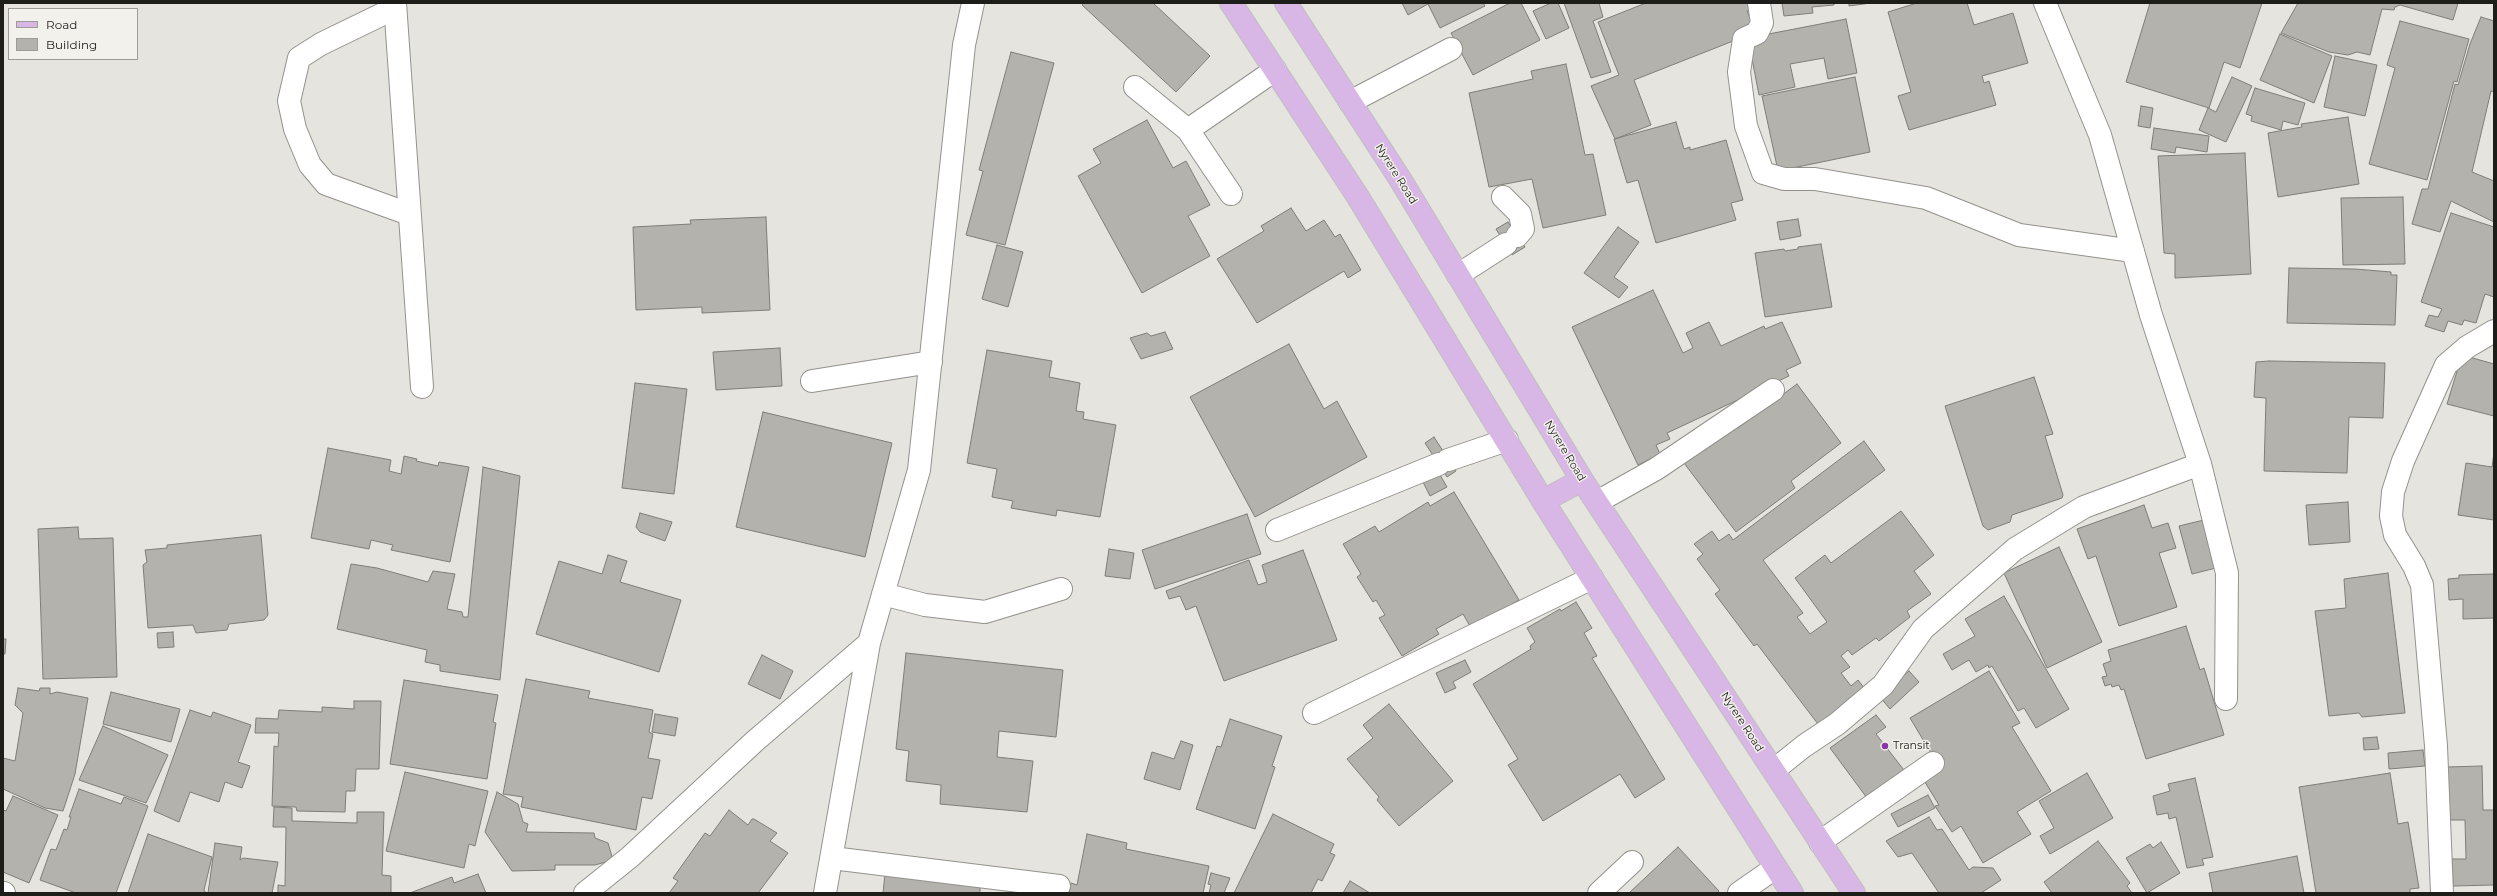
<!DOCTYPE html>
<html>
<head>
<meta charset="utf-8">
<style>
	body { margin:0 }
	#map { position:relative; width:2497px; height:896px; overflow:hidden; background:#e5e4de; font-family:Montserrat,sans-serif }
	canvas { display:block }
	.frame { position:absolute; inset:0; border:4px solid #1d1d1a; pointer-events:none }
	.legend { position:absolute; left:8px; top:8px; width:130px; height:52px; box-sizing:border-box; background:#f2f1eb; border:1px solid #9d9c97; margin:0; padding:5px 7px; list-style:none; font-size:12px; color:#1d1d1a }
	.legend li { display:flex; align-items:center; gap:8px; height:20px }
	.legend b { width:20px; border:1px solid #9d9c97 }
</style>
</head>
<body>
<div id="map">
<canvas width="2497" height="896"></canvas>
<div class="frame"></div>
<ul class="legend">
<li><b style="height:5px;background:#d8b6e5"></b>Road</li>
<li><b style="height:11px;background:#b3b2ac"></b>Building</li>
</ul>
</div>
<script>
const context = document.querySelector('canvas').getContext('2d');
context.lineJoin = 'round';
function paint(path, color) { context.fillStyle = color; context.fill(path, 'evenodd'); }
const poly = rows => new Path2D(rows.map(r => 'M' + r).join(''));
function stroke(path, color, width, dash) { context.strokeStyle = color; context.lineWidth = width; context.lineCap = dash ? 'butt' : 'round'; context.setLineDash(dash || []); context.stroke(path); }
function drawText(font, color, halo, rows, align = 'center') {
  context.font = font + ' Montserrat,sans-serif'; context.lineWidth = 3; context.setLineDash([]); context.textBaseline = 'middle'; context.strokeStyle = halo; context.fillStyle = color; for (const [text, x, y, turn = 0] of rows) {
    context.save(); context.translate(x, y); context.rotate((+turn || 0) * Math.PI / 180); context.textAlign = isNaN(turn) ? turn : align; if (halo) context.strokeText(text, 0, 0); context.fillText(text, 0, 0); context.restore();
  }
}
const building = poly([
	[1084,3,1153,3,1210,56,1176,92,1082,5,1084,3],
	[1402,3,1483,3,1485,6,1440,28,1428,4,1408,15,1402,3],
	[1510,3,1521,3,1540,40,1473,75,1451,33,1510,3],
	[1551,3,1558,3,1569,28,1546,39,1533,11,1551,3],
	[1564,3,1599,3,1603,17,1593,21,1611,72,1591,78,1564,3],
	[1646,3,1750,3,1752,10,1747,11,1756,32,1634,80,1651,125,1615,139,1591,86,1619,75,1598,22,1646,3],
	[1782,3,1834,3,1834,5,1812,7,1813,13,1784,16,1782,3],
	[1849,3,1871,3,1849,6,1849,3],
	[1917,3,1967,3,1974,25,2013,13,2028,63,1982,76,1984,83,1989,81,1996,105,1909,130,1898,96,1911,92,1888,12,1917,3],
	[2150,3,2262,3,2240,68,2224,62,2209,108,2126,82,2150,3],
	[2298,3,2458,3,2453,20,2400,5,2395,7,2394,10,2382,9,2370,55,2357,52,2348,55,2329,52,2281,33,2298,3],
	[2481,17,2494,21,2494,92,2491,91,2472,172,2494,181,2494,222,2451,201,2440,232,2412,224,2422,189,2428,189,2455,84,2458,85,2470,44,2481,17],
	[1846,19,1857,73,1828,79,1824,58,1790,64,1795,87,1759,95,1748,38,1846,19],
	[2400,21,2469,39,2457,82,2454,81,2427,180,2369,164,2395,68,2387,65,2400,21],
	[2280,34,2332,56,2314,103,2260,80,2280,34],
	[1011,52,1054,63,1005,245,966,235,983,171,979,170,1011,52],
	[2335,56,2377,65,2365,116,2324,107,2335,56],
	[1566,64,1585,155,1593,154,1606,215,1543,228,1532,179,1489,187,1469,93,1533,79,1531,71,1566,64],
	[1855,77,1870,152,1778,171,1762,96,1855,77],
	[2232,77,2252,86,2226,142,2199,130,2208,108,2216,112,2232,77],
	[2255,88,2305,103,2298,125,2283,121,2281,130,2251,121,2252,116,2246,114,2255,88],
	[2141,106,2153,108,2150,128,2138,126,2141,106],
	[2348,117,2359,184,2278,197,2268,133,2302,127,2301,124,2348,117],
	[1147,120,1173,168,1186,161,1210,205,1188,216,1210,256,1142,293,1078,176,1101,163,1093,149,1147,120],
	[1676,122,1684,149,1690,147,1690,150,1726,140,1743,200,1731,203,1736,220,1656,243,1638,180,1627,183,1614,139,1676,122],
	[2154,128,2209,136,2207,152,2176,147,2175,153,2151,149,2154,128],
	[2245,153,2251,274,2175,278,2175,254,2164,253,2158,156,2245,153],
	[2403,197,2405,264,2343,265,2341,198,2403,197],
	[1291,208,1306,231,1324,220,1335,237,1340,234,1361,270,1348,278,1344,271,1257,323,1217,259,1264,231,1261,226,1291,208],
	[2451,213,2494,227,2494,297,2485,294,2476,323,2464,320,2462,325,2448,321,2444,332,2425,326,2429,315,2438,317,2442,309,2421,302,2451,213],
	[766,217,770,310,702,313,702,307,636,310,633,227,691,224,690,220,766,217],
	[1798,219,1801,236,1780,240,1777,222,1798,219],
	[1508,222,1525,247,1512,255,1496,229,1508,222],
	[1618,227,1639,242,1614,277,1628,287,1619,298,1584,273,1618,227],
	[1821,244,1832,307,1765,317,1755,253,1784,249,1785,251,1798,249,1798,247,1821,244],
	[997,245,1023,252,1008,307,982,299,997,245],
	[2289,268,2355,269,2391,272,2391,275,2397,275,2395,325,2287,323,2289,268],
	[1653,290,1683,353,1693,348,1686,333,1709,322,1721,346,1764,326,1765,329,1782,322,1801,363,1786,370,1789,376,1667,433,1670,439,1656,445,1660,454,1638,465,1572,327,1653,290],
	[1165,332,1173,349,1141,359,1130,338,1147,333,1151,336,1165,332],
	[1289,344,1324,409,1337,401,1367,457,1255,517,1190,397,1289,344],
	[780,348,782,386,716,390,713,352,780,348],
	[987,350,1052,361,1049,377,1080,383,1076,411,1084,412,1083,419,1116,425,1100,517,1057,510,1056,516,1011,508,1013,501,992,497,997,469,967,463,987,350],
	[2462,355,2494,364,2494,416,2447,404,2462,355],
	[2269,361,2385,363,2383,418,2349,417,2347,473,2264,471,2266,398,2254,397,2256,362,2269,361],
	[2034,377,2053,434,2045,436,2063,495,2062,498,2012,515,2010,522,1988,530,1983,526,1945,406,2034,377],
	[635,383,687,389,674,494,622,488,635,383],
	[1797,384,1841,443,1791,481,1795,488,1736,532,1681,459,1731,421,1738,428,1797,384],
	[763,412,892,443,865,557,736,527,763,412],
	[1434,437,1456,471,1447,477,1425,443,1434,437],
	[1864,441,1885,470,1763,560,1803,613,1797,617,1810,634,1827,622,1795,578,1825,555,1831,563,1901,511,1934,555,1914,571,1931,594,1907,611,1910,617,1879,641,1876,638,1852,655,1848,650,1841,656,1850,667,1841,673,1851,686,1858,680,1868,693,1821,728,1757,644,1754,646,1715,594,1720,590,1697,559,1703,554,1694,544,1712,531,1719,541,1729,534,1733,540,1864,441],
	[328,448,391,460,389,471,401,474,404,456,417,459,416,461,438,466,439,462,469,467,450,562,391,550,393,545,371,540,369,549,311,538,328,448],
	[2494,453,2494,520,2458,515,2466,463,2492,467,2494,453],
	[483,467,520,476,500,680,440,671,440,665,425,662,427,650,337,629,351,564,377,568,428,582,433,571,455,574,447,609,462,612,463,617,468,617,483,467],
	[1439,473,1447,487,1430,496,1423,482,1439,473],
	[1454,492,1519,600,1471,628,1463,614,1436,629,1439,634,1402,656,1379,618,1385,615,1376,600,1373,602,1357,577,1361,574,1343,544,1375,526,1379,532,1428,502,1430,506,1454,492],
	[2348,502,2350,542,2309,545,2306,505,2348,502],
	[2144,505,2152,528,2168,523,2176,548,2159,553,2177,607,2119,626,2096,556,2088,559,2077,529,2144,505],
	[640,513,672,522,665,541,640,532,636,527,640,513],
	[1247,514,1261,554,1155,589,1142,550,1247,514],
	[2208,519,2220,567,2192,574,2179,526,2208,519],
	[78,527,79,539,113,538,117,677,43,679,38,529,78,527],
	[261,535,268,615,264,620,229,624,227,630,196,633,193,625,148,628,143,565,147,562,145,550,167,548,167,545,261,535],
	[2059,547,2102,642,2047,668,2004,573,2059,547],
	[1109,549,1134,553,1130,579,1105,576,1109,549],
	[1303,550,1337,640,1224,681,1196,606,1186,610,1180,596,1169,599,1166,591,1249,560,1258,585,1267,582,1262,565,1303,550],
	[608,555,627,561,620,582,681,600,659,672,536,634,559,561,602,574,608,555],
	[2388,573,2405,713,2362,717,2359,713,2329,716,2315,611,2346,608,2344,579,2388,573],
	[2494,574,2494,618,2463,619,2463,599,2449,600,2448,579,2459,578,2459,575,2494,574],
	[2004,596,2069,709,2036,728,2024,708,2018,711,1992,666,1989,668,1988,665,1976,672,1969,660,1952,670,1943,654,1975,636,1965,619,2004,596],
	[1576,602,1592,628,1584,633,1597,656,1592,658,1665,779,1635,798,1620,774,1543,821,1508,765,1518,759,1473,684,1531,649,1530,646,1535,642,1527,628,1560,609,1561,611,1576,602],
	[2186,626,2200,670,2204,668,2224,735,2146,759,2124,689,2121,690,2119,685,2112,687,2111,684,2105,686,2102,677,2107,676,2103,664,2111,661,2108,650,2186,626],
	[173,632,174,647,158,648,157,633,173,632],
	[3,639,6,639,5,654,3,654,3,639],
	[906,653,1063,670,1056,737,999,731,997,757,1033,761,1027,812,940,804,941,785,906,781,909,751,896,749,906,653],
	[762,655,793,671,780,699,748,684,762,655],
	[1465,660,1471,672,1453,682,1456,688,1445,693,1436,673,1465,660],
	[1909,671,1919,682,1890,709,1879,696,1909,671],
	[1989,671,2020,723,2012,727,2051,791,2017,812,2031,834,1983,863,1961,826,1952,832,1935,806,1939,805,1923,779,1940,768,1910,718,1989,671],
	[526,679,590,691,588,698,653,710,649,732,653,734,648,758,660,760,652,799,642,797,636,830,521,807,523,797,503,794,526,679],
	[404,680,498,695,493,722,496,723,487,779,390,764,404,680],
	[18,688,39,691,40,688,50,688,50,694,57,692,88,698,75,774,63,811,45,808,3,789,3,758,15,761,23,713,15,705,18,688],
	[111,692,180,709,171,742,103,724,111,692],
	[354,701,381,701,379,769,356,769,355,791,346,791,345,812,297,811,296,807,272,806,274,746,278,747,279,733,255,733,256,718,278,719,279,710,322,712,322,707,354,709,354,701],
	[1389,704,1453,781,1399,826,1377,800,1379,797,1347,759,1373,738,1363,725,1389,704],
	[190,710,211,717,213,712,251,725,238,762,250,766,242,788,225,782,219,802,190,792,179,822,154,811,190,710],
	[655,714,678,718,675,736,652,732,655,714],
	[1876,715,1886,727,1876,734,1907,774,1870,802,1830,748,1876,715],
	[1230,719,1282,736,1272,766,1275,767,1255,829,1196,809,1217,746,1221,747,1230,719],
	[103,726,168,755,146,803,79,780,103,726],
	[2377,737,2379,749,2364,750,2363,738,2377,737],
	[1181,741,1193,745,1180,790,1144,779,1152,752,1174,759,1181,741],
	[2423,750,2425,766,2389,769,2388,753,2423,750],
	[2482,766,2483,810,2494,810,2494,885,2453,886,2452,859,2466,859,2465,820,2448,820,2447,767,2482,766],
	[405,772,488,791,475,846,469,844,464,868,386,851,405,772],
	[2087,773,2113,818,2050,854,2040,836,2054,828,2039,801,2087,773],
	[2390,773,2398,824,2408,822,2419,888,2410,889,2410,893,2316,893,2299,787,2390,773],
	[2195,778,2213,857,2202,859,2204,865,2187,868,2176,817,2169,819,2168,813,2157,815,2153,796,2170,791,2168,784,2195,778],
	[79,789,121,804,124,797,148,806,116,893,76,893,40,880,51,849,56,850,64,829,67,830,71,817,69,817,79,789],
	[497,792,518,804,523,822,528,824,526,832,594,833,595,838,608,843,613,860,595,865,555,865,555,870,512,871,485,832,497,792],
	[1928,795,1935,808,1898,827,1891,814,1928,795],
	[13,796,58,815,29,883,3,872,3,810,6,811,13,796],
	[274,807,292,808,292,821,357,823,357,812,384,812,382,875,391,876,391,893,278,893,278,885,285,886,286,827,273,827,274,807],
	[729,810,748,825,752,819,754,819,777,833,770,841,788,853,758,893,669,893,678,881,673,878,705,833,710,836,729,810],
	[1273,814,1334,844,1330,853,1335,855,1322,881,1318,879,1311,893,1234,893,1273,814],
	[1929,817,1937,830,1942,829,1969,870,1973,867,1993,868,2001,880,1981,893,1939,893,1912,853,1898,857,1886,841,1929,817],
	[148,834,212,857,204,890,206,893,128,893,148,834],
	[1087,834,1127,843,1126,849,1209,866,1203,893,1069,893,1071,883,1077,885,1087,834],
	[2098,841,2130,883,2127,886,2132,893,2052,893,2044,882,2098,841],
	[2161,842,2180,873,2147,893,2126,858,2150,844,2153,848,2161,842],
	[215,843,242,847,240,860,243,858,278,862,272,893,208,893,215,843],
	[1678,847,1719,891,1717,893,1629,893,1678,847],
	[2297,856,2304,893,2213,893,2209,873,2297,856],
	[1211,873,1230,878,1224,893,1209,893,1211,885,1208,884,1211,873],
	[478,874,486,893,410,893,452,877,454,883,478,874],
	[885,874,980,885,980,893,883,893,885,874],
	[1350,881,1370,893,1343,893,1350,881]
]);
paint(building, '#b3b2ac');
stroke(building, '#7e7d78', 1);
const minor = poly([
	[395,3,422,387],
	[1759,3,1762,23,1757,33,1744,39,1739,72,1746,126,1763,173,1784,179,1815,179,1926,198,2019,235,2133,251],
	[2045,3,2100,135,2151,315,2200,464,2227,573,2226,699],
	[395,8,321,44,299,58,289,101,295,129,310,165,326,184,409,214],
	[1135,87,1188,130],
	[1350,102,1451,49],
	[1231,194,1188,130,1275,70],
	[1503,197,1520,214,1523,229,1517,236],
	[1458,275,1506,244],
	[812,381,931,362],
	[1448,460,1507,440],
	[1597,502,1656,469,1773,390],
	[1277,530,1439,464],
	[883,594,925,605,985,612,1061,589],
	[1314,713,1592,578],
	[1774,770,1804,746,1837,724,1883,685,1923,629,2015,549,2084,507,2200,464],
	[1820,842,1933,763],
	[832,858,1059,886],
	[3,893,4,893],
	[585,893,630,857,755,741,869,643],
	[825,893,869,643,919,470,964,45,973,3],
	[1599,893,1632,862],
	[1739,893,1775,868],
	[2442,893,2436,746,2422,585,2414,566,2395,535,2391,516,2393,492,2403,461,2446,365,2467,347,2494,331]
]);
const major = poly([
	[1231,3,1358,197,1543,501,1792,893],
	[1286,3,1400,179,1582,480,1854,893],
	[1543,501,1582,480]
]);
stroke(minor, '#93928d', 24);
stroke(major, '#c0c0bf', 24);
stroke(minor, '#fff', 22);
stroke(major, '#d8b6e5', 22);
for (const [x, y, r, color] of [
	[1885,746,4,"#8937a6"]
]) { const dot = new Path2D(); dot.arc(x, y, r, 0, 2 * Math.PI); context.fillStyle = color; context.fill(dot); stroke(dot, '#f2f1eb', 1.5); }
drawText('11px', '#1d1d1a', '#f2f1eb', [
	["Nyrere Road",1396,174,58],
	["Nyrere Road",1565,451,59],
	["Nyrere Road",1742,722,57]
]);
drawText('11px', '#1d1d1a', '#f2f1eb', [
	["Transit",1893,746]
], 'left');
</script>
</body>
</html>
